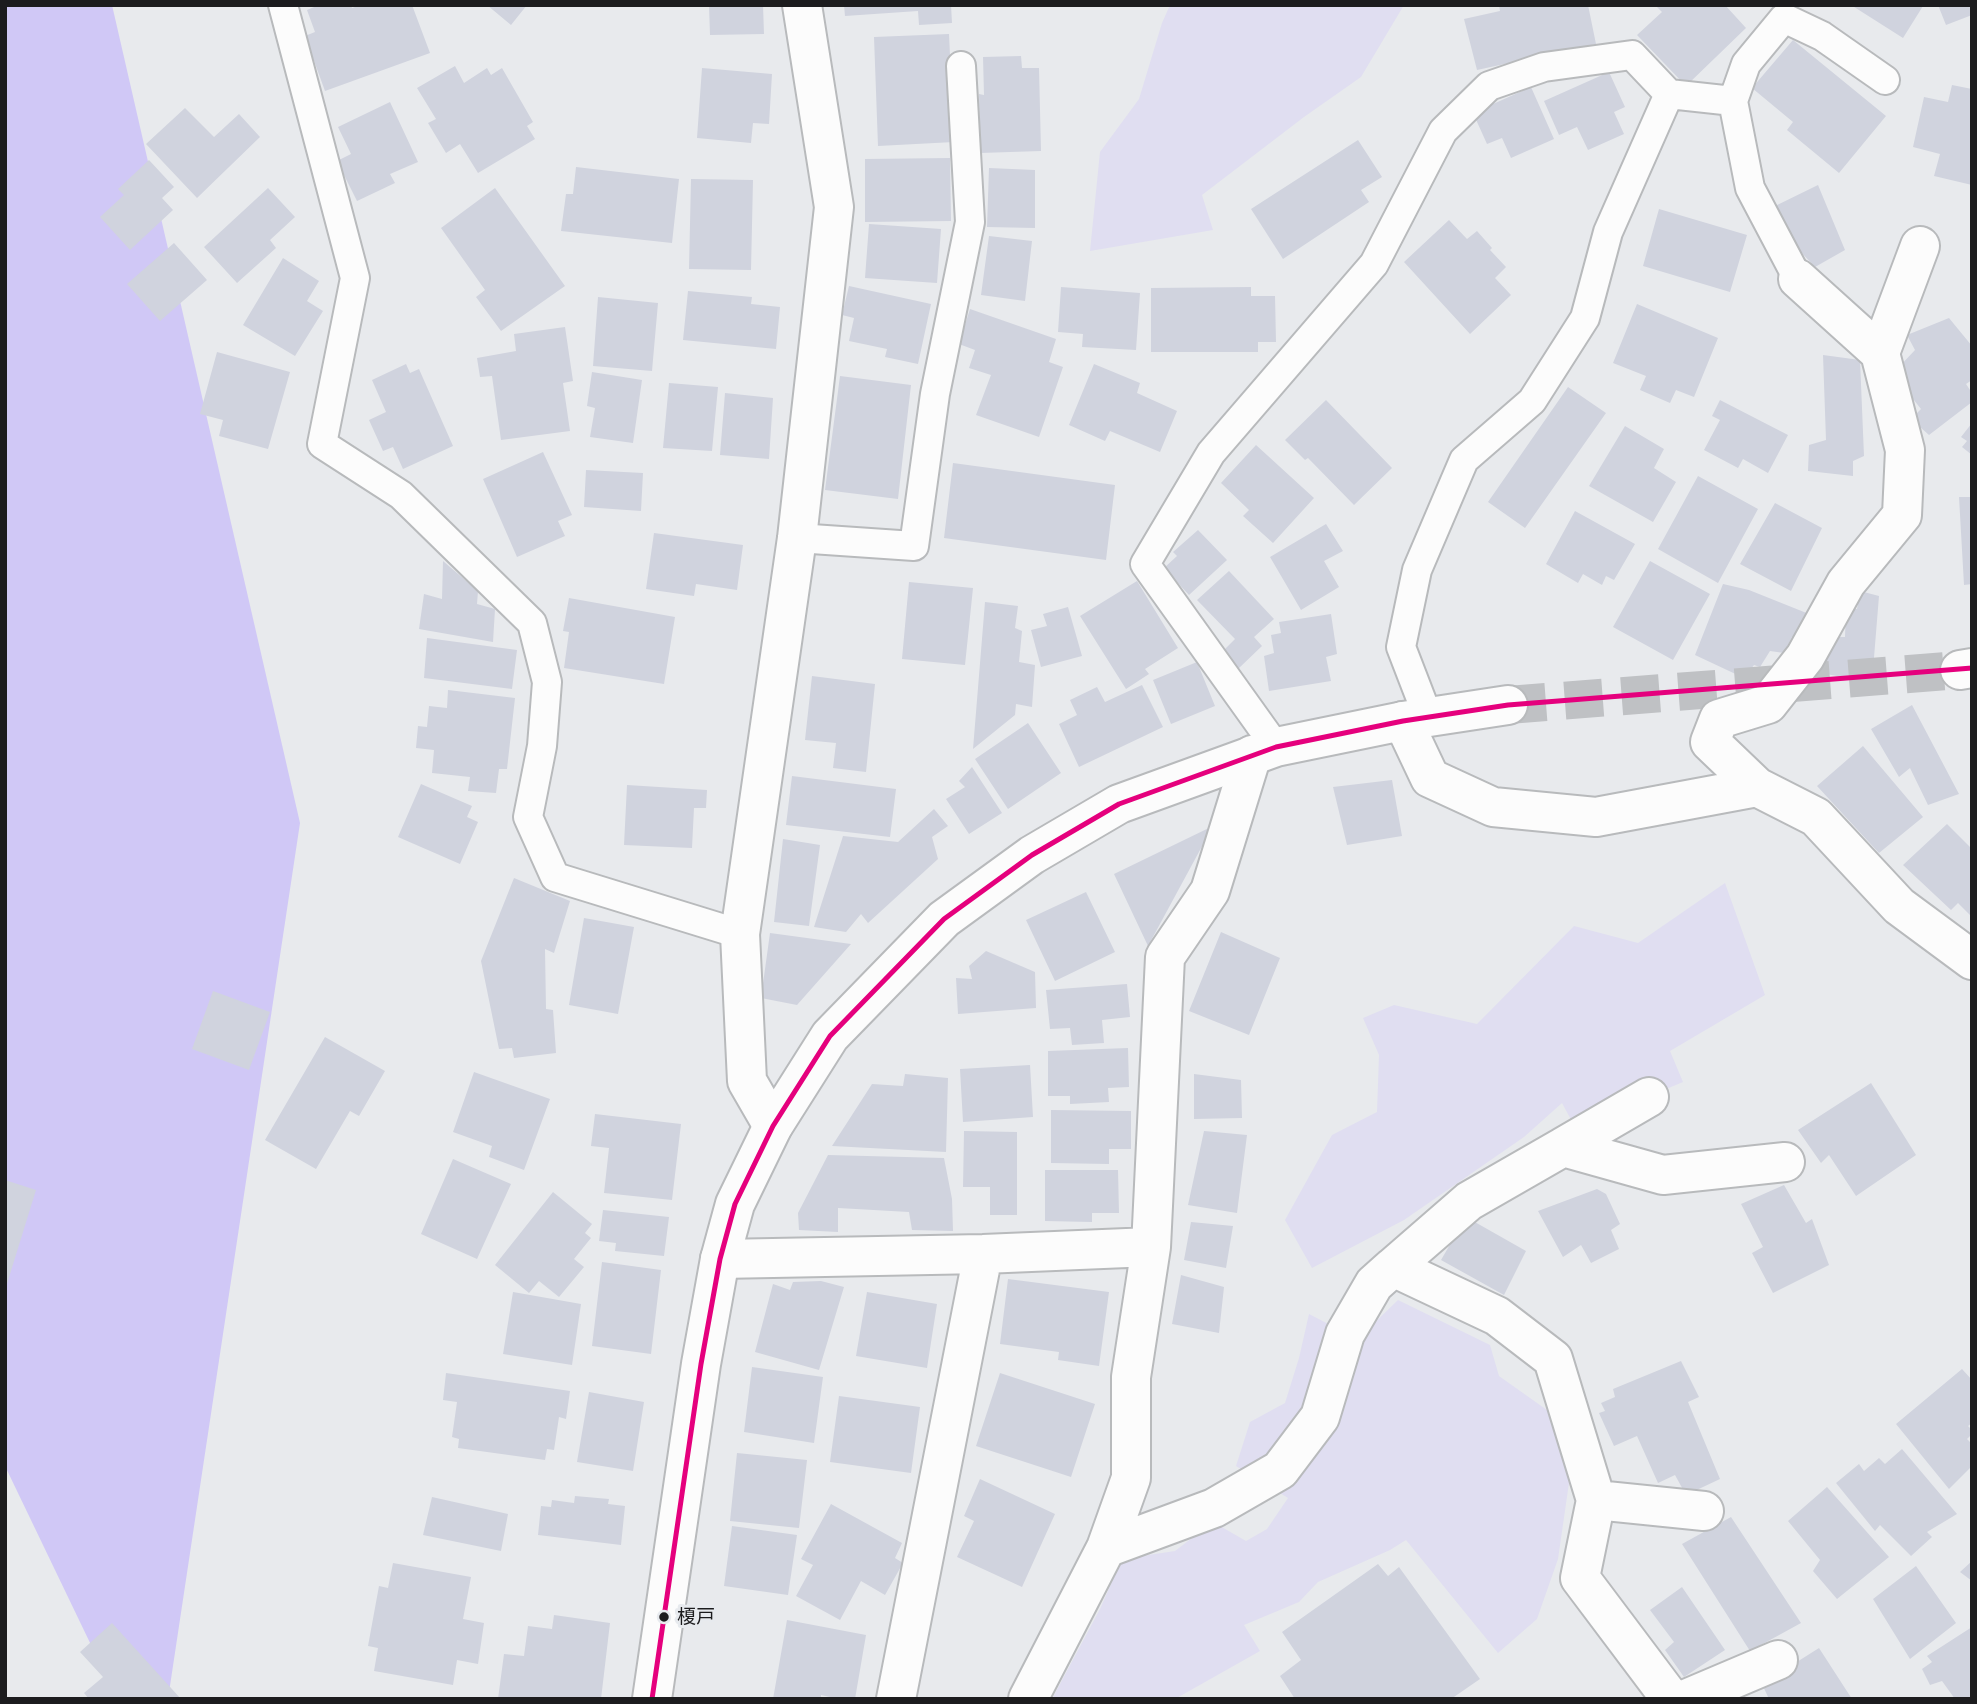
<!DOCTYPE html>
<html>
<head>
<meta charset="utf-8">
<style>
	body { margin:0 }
	#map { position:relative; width:1977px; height:1704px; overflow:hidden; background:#e8eaed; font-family:Cabin,sans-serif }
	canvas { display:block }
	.frame { position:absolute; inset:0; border:7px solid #1c1c1e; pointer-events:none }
</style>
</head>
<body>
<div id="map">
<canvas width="1977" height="1704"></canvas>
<div class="frame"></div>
</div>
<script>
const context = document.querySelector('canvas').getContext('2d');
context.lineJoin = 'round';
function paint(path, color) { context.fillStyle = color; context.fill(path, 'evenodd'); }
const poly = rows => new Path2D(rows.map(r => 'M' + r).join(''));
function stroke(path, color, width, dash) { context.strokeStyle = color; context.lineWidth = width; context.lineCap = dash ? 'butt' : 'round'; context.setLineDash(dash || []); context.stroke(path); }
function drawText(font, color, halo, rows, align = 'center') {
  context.font = font + ' Cabin,"Noto Sans JP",sans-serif'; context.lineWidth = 6; context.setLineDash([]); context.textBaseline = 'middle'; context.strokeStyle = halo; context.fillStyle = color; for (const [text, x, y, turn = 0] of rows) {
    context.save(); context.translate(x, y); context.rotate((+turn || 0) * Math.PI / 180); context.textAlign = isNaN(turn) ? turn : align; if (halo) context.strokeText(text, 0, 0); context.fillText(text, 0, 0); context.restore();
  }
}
paint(poly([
	[1170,5,1404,5,1361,77,1304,117,1202,195,1213,230,1090,251,1100,152,1139,99,1162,23],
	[1725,883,1765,995,1670,1051,1683,1082,1575,1127,1562,1103,1524,1137,1404,1220,1312,1268,1285,1220,1332,1135,1377,1112,1379,1055,1363,1018,1394,1005,1477,1024,1574,926,1638,943],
	[1398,1300,1490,1345,1499,1376,1554,1415,1570,1476,1558,1559,1537,1619,1498,1653,1406,1540,1390,1550,1318,1582,1299,1602,1244,1625,1260,1651,1175,1699,1052,1699,1100,1609,1122,1559,1175,1551,1213,1522,1246,1541,1267,1529,1288,1498,1236,1466,1250,1422,1285,1403,1299,1358,1309,1314,1334,1327,1361,1336]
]), '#e0def1');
paint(poly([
	[5,5,112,5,300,823,168,1699,117,1699,5,1466]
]), '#d0c8f6');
paint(poly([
	[319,5,351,5,352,8,361,5,412,5,430,53,325,91,305,36,315,32,307,10],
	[487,5,527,5,511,25],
	[709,5,763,5,764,34,710,35],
	[844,5,951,5,952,23,919,25,918,11,845,16],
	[1499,5,1588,5,1596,44,1477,70,1464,19,1500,11],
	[1655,5,1725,5,1746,28,1686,86,1637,35,1662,12],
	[1851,5,1921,5,1923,6,1903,38],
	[1938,5,1972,5,1972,15,1946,25],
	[949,34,954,142,878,146,874,37],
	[1793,40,1886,116,1839,173,1787,130,1793,122,1752,88],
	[1021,56,1022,68,1039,68,1041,151,980,153,979,94,984,95,983,57],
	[455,66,464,83,487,68,491,75,502,68,533,122,527,126,535,139,478,173,460,144,446,153,428,123,436,119,417,88],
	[702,68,772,74,769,124,753,123,751,143,697,138],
	[1609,72,1625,107,1614,112,1624,134,1588,150,1577,127,1559,135,1544,101],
	[1952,85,1972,89,1972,185,1934,176,1940,154,1913,147,1924,97,1948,102],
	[1531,87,1554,139,1511,158,1502,138,1487,144,1473,113],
	[390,102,418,162,390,174,395,183,357,201,337,161,351,154,338,127],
	[185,108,214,137,239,114,260,137,197,198,146,144],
	[1358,140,1382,177,1361,190,1369,202,1283,259,1251,209],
	[950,158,951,221,865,222,865,159],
	[149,160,174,187,162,198,173,210,130,250,100,217,124,195,118,189],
	[576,167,679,179,672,243,561,231,566,194,573,194],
	[989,168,1035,170,1035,228,987,227],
	[691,179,753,180,751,270,689,269],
	[1818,185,1845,250,1815,267,1798,249,1769,209],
	[268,188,295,217,270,240,276,248,237,283,204,247],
	[495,188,565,286,501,331,476,297,485,290,441,228],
	[1659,209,1747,235,1730,292,1643,266],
	[1449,220,1467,239,1477,231,1492,248,1490,250,1506,267,1495,278,1511,295,1470,334,1404,262],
	[869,224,941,229,937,283,865,278],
	[989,236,1032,241,1025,301,981,295],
	[174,243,207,280,160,321,127,284],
	[283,258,319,281,307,301,323,311,295,356,243,325],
	[849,286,931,304,918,364,885,357,887,349,849,341,854,318,842,315],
	[1061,287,1140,293,1136,350,1082,347,1083,334,1058,332],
	[1251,287,1251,296,1275,296,1276,342,1258,342,1258,352,1151,352,1151,288],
	[688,291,752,297,751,304,780,307,776,349,683,340],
	[598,297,658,303,652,371,593,366],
	[1637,304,1718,338,1694,397,1676,390,1670,403,1640,390,1646,376,1613,363],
	[970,309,1056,339,1049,362,1063,367,1039,437,976,415,991,375,969,368,975,350,959,344],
	[1949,318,1972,346,1972,380,1966,384,1972,393,1972,402,1929,435,1911,419,1921,409,1902,385,1898,368,1915,350,1907,335],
	[565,327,573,381,563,383,570,431,501,440,492,376,480,377,477,358,516,351,514,334],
	[217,352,290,372,268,449,219,436,223,420,200,414],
	[1823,355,1860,360,1864,456,1853,461,1853,476,1808,471,1809,445,1826,440],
	[406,364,410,373,419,369,453,446,403,469,393,447,383,451,369,420,386,412,372,380],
	[1094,364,1140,383,1137,393,1177,411,1160,452,1110,431,1105,441,1069,425],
	[592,372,642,380,633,443,590,437,595,408,587,406],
	[840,376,911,385,898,499,825,490],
	[669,383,718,387,712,451,663,448],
	[1568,387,1606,413,1525,528,1488,502],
	[725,393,773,398,769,459,720,455],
	[1326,400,1392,468,1354,505,1308,458,1305,460,1285,440],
	[1720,400,1788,435,1768,473,1743,459,1738,468,1704,450,1720,420,1712,416],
	[1972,423,1972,455,1962,447,1967,441,1961,437],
	[1625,426,1664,449,1654,468,1676,482,1653,522,1589,486],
	[1256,445,1314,498,1273,543,1243,516,1249,510,1221,483],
	[543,452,572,515,558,521,565,536,517,557,483,479],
	[953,463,1115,485,1106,560,944,538],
	[586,470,643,473,641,511,584,507],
	[1698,476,1758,509,1718,583,1658,549],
	[1959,497,1972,497,1972,584,1964,585],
	[1775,503,1822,528,1791,591,1740,564],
	[1575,511,1635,544,1614,580,1606,576,1602,585,1583,574,1578,583,1546,564],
	[1326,524,1343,551,1324,561,1339,587,1301,610,1270,557],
	[1198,530,1227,560,1189,595,1164,568,1177,556,1173,552],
	[654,533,743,545,737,590,696,584,694,596,646,589],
	[443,561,478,591,477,604,495,609,493,642,419,629,424,594,442,599],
	[1650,561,1710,594,1673,660,1613,627],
	[1229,571,1274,619,1254,637,1262,646,1238,669,1222,652,1235,639,1197,600],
	[1137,581,1178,648,1145,669,1149,674,1126,689,1080,616],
	[909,582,973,588,965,665,902,659],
	[1723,584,1749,590,1814,616,1799,640,1792,637,1784,653,1770,651,1760,667,1754,665,1744,678,1695,655],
	[1860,591,1879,596,1872,682,1820,673,1838,637,1845,637,1846,607,1857,609],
	[569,598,675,617,664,684,564,668,569,632,563,631],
	[985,602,1018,606,1015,628,1022,631,1019,662,1035,665,1032,707,1016,704,1015,715,973,749],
	[1068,607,1082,656,1041,667,1031,630,1047,626,1043,614],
	[1331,614,1337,654,1326,657,1331,681,1269,691,1264,656,1274,653,1271,635,1281,633,1279,622],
	[427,638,517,650,512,689,424,678],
	[1197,662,1215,706,1171,724,1153,680],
	[812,676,875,684,866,772,833,768,836,743,805,740],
	[1142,685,1163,727,1079,767,1059,724,1077,715,1070,700,1097,687,1105,702],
	[448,690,515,698,507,769,499,769,496,793,468,791,470,777,432,773,434,750,416,748,418,726,427,727,429,706,447,708],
	[1912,705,1959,794,1928,805,1910,768,1899,777,1871,729],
	[1028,723,1061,773,1008,809,975,759],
	[1863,746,1923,817,1879,853,1817,786],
	[972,767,1002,813,969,834,946,799,965,787,959,781],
	[792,776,896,789,890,837,786,825],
	[1392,780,1402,836,1347,845,1333,787],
	[421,784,472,806,467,817,478,822,460,864,398,837],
	[627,785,707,790,706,808,694,808,692,848,624,845],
	[934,809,948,826,932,837,938,859,868,923,861,914,846,932,814,927,843,836,898,842],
	[1947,824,1972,849,1972,917,1958,903,1951,910,1903,865],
	[1213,826,1148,946,1114,874],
	[783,839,820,845,809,926,774,922],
	[514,878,570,901,554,953,545,949,546,1009,553,1010,556,1053,514,1058,512,1048,499,1049,481,961],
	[1086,892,1115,952,1055,981,1026,920],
	[584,918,634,927,618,1014,569,1005],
	[1221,932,1280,958,1249,1035,1189,1011],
	[770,933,851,944,797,1005,761,998],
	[986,951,1035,972,1036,1008,958,1014,956,978,972,979,969,966],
	[1127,984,1130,1017,1102,1020,1104,1043,1072,1045,1070,1028,1050,1029,1046,990],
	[213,991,270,1012,249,1070,192,1049],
	[325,1037,385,1071,359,1116,350,1111,316,1169,265,1140],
	[1128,1048,1129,1087,1108,1088,1109,1102,1070,1104,1070,1096,1048,1096,1048,1051],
	[1030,1065,1033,1117,963,1122,960,1069],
	[474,1072,550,1099,524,1170,489,1157,492,1146,453,1132],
	[905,1074,948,1078,946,1152,832,1146,872,1084,903,1086],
	[1194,1074,1241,1080,1242,1118,1194,1119],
	[1871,1083,1916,1155,1856,1196,1829,1155,1821,1163,1798,1130],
	[1051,1110,1131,1111,1131,1149,1109,1149,1109,1164,1051,1163],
	[595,1114,681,1124,672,1200,604,1193,609,1148,591,1146],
	[964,1131,1017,1132,1017,1215,990,1215,990,1187,963,1187],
	[1204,1131,1247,1135,1237,1213,1188,1205],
	[828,1155,944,1158,952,1199,953,1231,912,1230,909,1212,838,1208,838,1232,799,1230,798,1213],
	[453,1159,511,1184,477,1259,421,1234],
	[1045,1170,1118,1170,1119,1213,1092,1213,1092,1222,1045,1221],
	[5,1180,36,1190,6,1287,5,1287],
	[1784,1185,1806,1223,1812,1219,1829,1265,1773,1293,1752,1253,1763,1247,1741,1204],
	[1597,1189,1606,1194,1620,1224,1611,1230,1619,1249,1591,1263,1581,1245,1563,1257,1538,1211],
	[553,1192,592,1224,585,1233,591,1238,574,1259,584,1267,559,1297,539,1281,529,1293,495,1265],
	[603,1210,669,1217,664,1256,615,1251,616,1243,599,1241],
	[1466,1217,1526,1251,1504,1295,1441,1260],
	[1191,1222,1233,1226,1226,1268,1184,1260],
	[602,1262,661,1270,651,1354,592,1346],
	[1181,1275,1224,1287,1219,1333,1172,1324],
	[1008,1279,1109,1292,1099,1366,1058,1360,1059,1352,1000,1344],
	[821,1281,844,1287,819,1370,755,1352,773,1284,790,1290,793,1282],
	[513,1292,581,1304,572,1365,503,1354],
	[867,1292,937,1304,927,1368,856,1356],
	[1681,1361,1699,1397,1688,1402,1720,1479,1686,1495,1675,1475,1658,1483,1637,1436,1614,1446,1599,1413,1605,1411,1601,1403,1615,1397,1613,1389],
	[752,1367,823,1377,814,1443,744,1432],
	[1962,1369,1972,1380,1972,1423,1968,1426,1972,1430,1972,1434,1967,1439,1972,1444,1972,1466,1949,1489,1896,1424],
	[446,1373,570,1391,566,1419,559,1417,554,1450,547,1449,545,1460,458,1448,459,1439,452,1437,457,1402,443,1400],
	[1000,1373,1095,1404,1071,1477,976,1446],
	[589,1392,644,1402,633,1471,577,1462],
	[839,1396,920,1407,911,1473,830,1462],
	[1902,1449,1957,1514,1927,1532,1932,1537,1911,1556,1880,1525,1875,1531,1836,1483,1859,1464,1864,1471,1879,1458,1885,1464],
	[737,1453,807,1460,799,1528,730,1521],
	[980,1479,1055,1514,1022,1587,957,1557,974,1521,964,1516],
	[1827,1487,1889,1557,1837,1599,1813,1571,1820,1560,1788,1521],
	[575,1496,609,1499,608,1504,625,1506,621,1545,538,1535,541,1506,551,1507,552,1500,574,1503],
	[432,1497,508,1514,501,1551,423,1535],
	[831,1504,902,1543,895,1558,903,1563,885,1595,861,1581,840,1620,796,1596,813,1565,801,1559],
	[1731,1517,1801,1623,1750,1651,1682,1544],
	[732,1526,797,1535,788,1595,724,1586],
	[1972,1561,1972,1581,1960,1572],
	[393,1563,471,1577,463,1619,484,1623,478,1664,457,1660,453,1685,374,1671,378,1648,368,1646,379,1586,388,1588],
	[1378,1564,1388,1576,1399,1567,1480,1679,1451,1699,1295,1699,1280,1676,1301,1660,1282,1632],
	[1916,1566,1956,1623,1910,1659,1873,1599],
	[1682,1587,1725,1650,1684,1677,1665,1650,1674,1642,1650,1610],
	[554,1615,610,1623,601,1699,498,1699,504,1654,524,1656,528,1626,552,1629],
	[787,1620,866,1635,855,1699,839,1699,821,1695,821,1699,773,1699],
	[112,1623,181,1699,89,1699,84,1693,103,1677,80,1652],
	[1972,1627,1972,1699,1955,1699,1942,1681,1930,1685,1922,1669,1932,1662,1927,1656],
	[1819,1648,1852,1699,1769,1699,1762,1684]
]), '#d0d3de');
stroke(poly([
	[1508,705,1960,670]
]), '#bfc1c4', 38, [38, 19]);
const service = poly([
	[283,5,355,278,322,444,401,495,532,623,547,682,542,746,528,817,555,877,740,934],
	[1798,279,1750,188,1733,101,1746,64,1784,18,1822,36,1885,80],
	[797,538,914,546,935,394,970,222,961,66],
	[1428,717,1401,647,1417,570,1464,460,1532,401,1585,318,1608,232,1669,94],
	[1276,747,1145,564,1211,453,1374,264,1443,131,1489,86,1544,67,1632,55,1669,94,1733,101]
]);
const minor = poly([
	[1798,279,1880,353],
	[1403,721,1430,778,1493,807,1596,817,1757,787,1816,817,1899,906,1972,960],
	[1757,787,1710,742,1719,719,1768,704,1805,657,1846,583,1902,515,1905,450,1880,353,1920,246],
	[773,1126,747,1081,740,934,797,538,834,207,802,5],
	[1563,1147,1649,1097],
	[1151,1247,1165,957,1210,891,1252,755],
	[720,1259,983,1254,1151,1247,1131,1377,1131,1478,1106,1548,1028,1699],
	[1393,1267,1469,1201,1563,1147,1663,1175,1785,1162],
	[1596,1500,1704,1511],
	[1106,1548,1214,1508,1280,1470,1320,1417,1345,1334,1374,1284,1393,1267,1497,1316,1553,1359,1596,1500,1580,1578,1671,1699],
	[896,1699,983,1254],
	[1686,1699,1778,1660]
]);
const tertiary = poly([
	[1960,670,1972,668],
	[652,1699,701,1364,720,1259,735,1204,773,1126,830,1036,944,919,1032,855,1119,804,1276,747,1403,721,1508,705]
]);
stroke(service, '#b8babc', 32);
stroke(minor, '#b8babc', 42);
stroke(tertiary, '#b8babc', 42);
stroke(service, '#fcfcfc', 28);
stroke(minor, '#fcfcfc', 38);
stroke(tertiary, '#fcfcfc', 38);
stroke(poly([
	[652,1699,701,1364,720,1259,735,1204,773,1126,830,1036,944,919,1032,855,1119,804,1276,747,1403,721,1508,705,1972,668]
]), '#e5007d', 5);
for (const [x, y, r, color] of [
	[664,1617,6,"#1c1c1e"]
]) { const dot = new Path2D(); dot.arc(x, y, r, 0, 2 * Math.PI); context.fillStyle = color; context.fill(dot); stroke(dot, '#e7eaee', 2.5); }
drawText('19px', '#1c1c1e', '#e7eaee', [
	["榎戸",677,1617]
], 'left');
</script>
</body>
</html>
